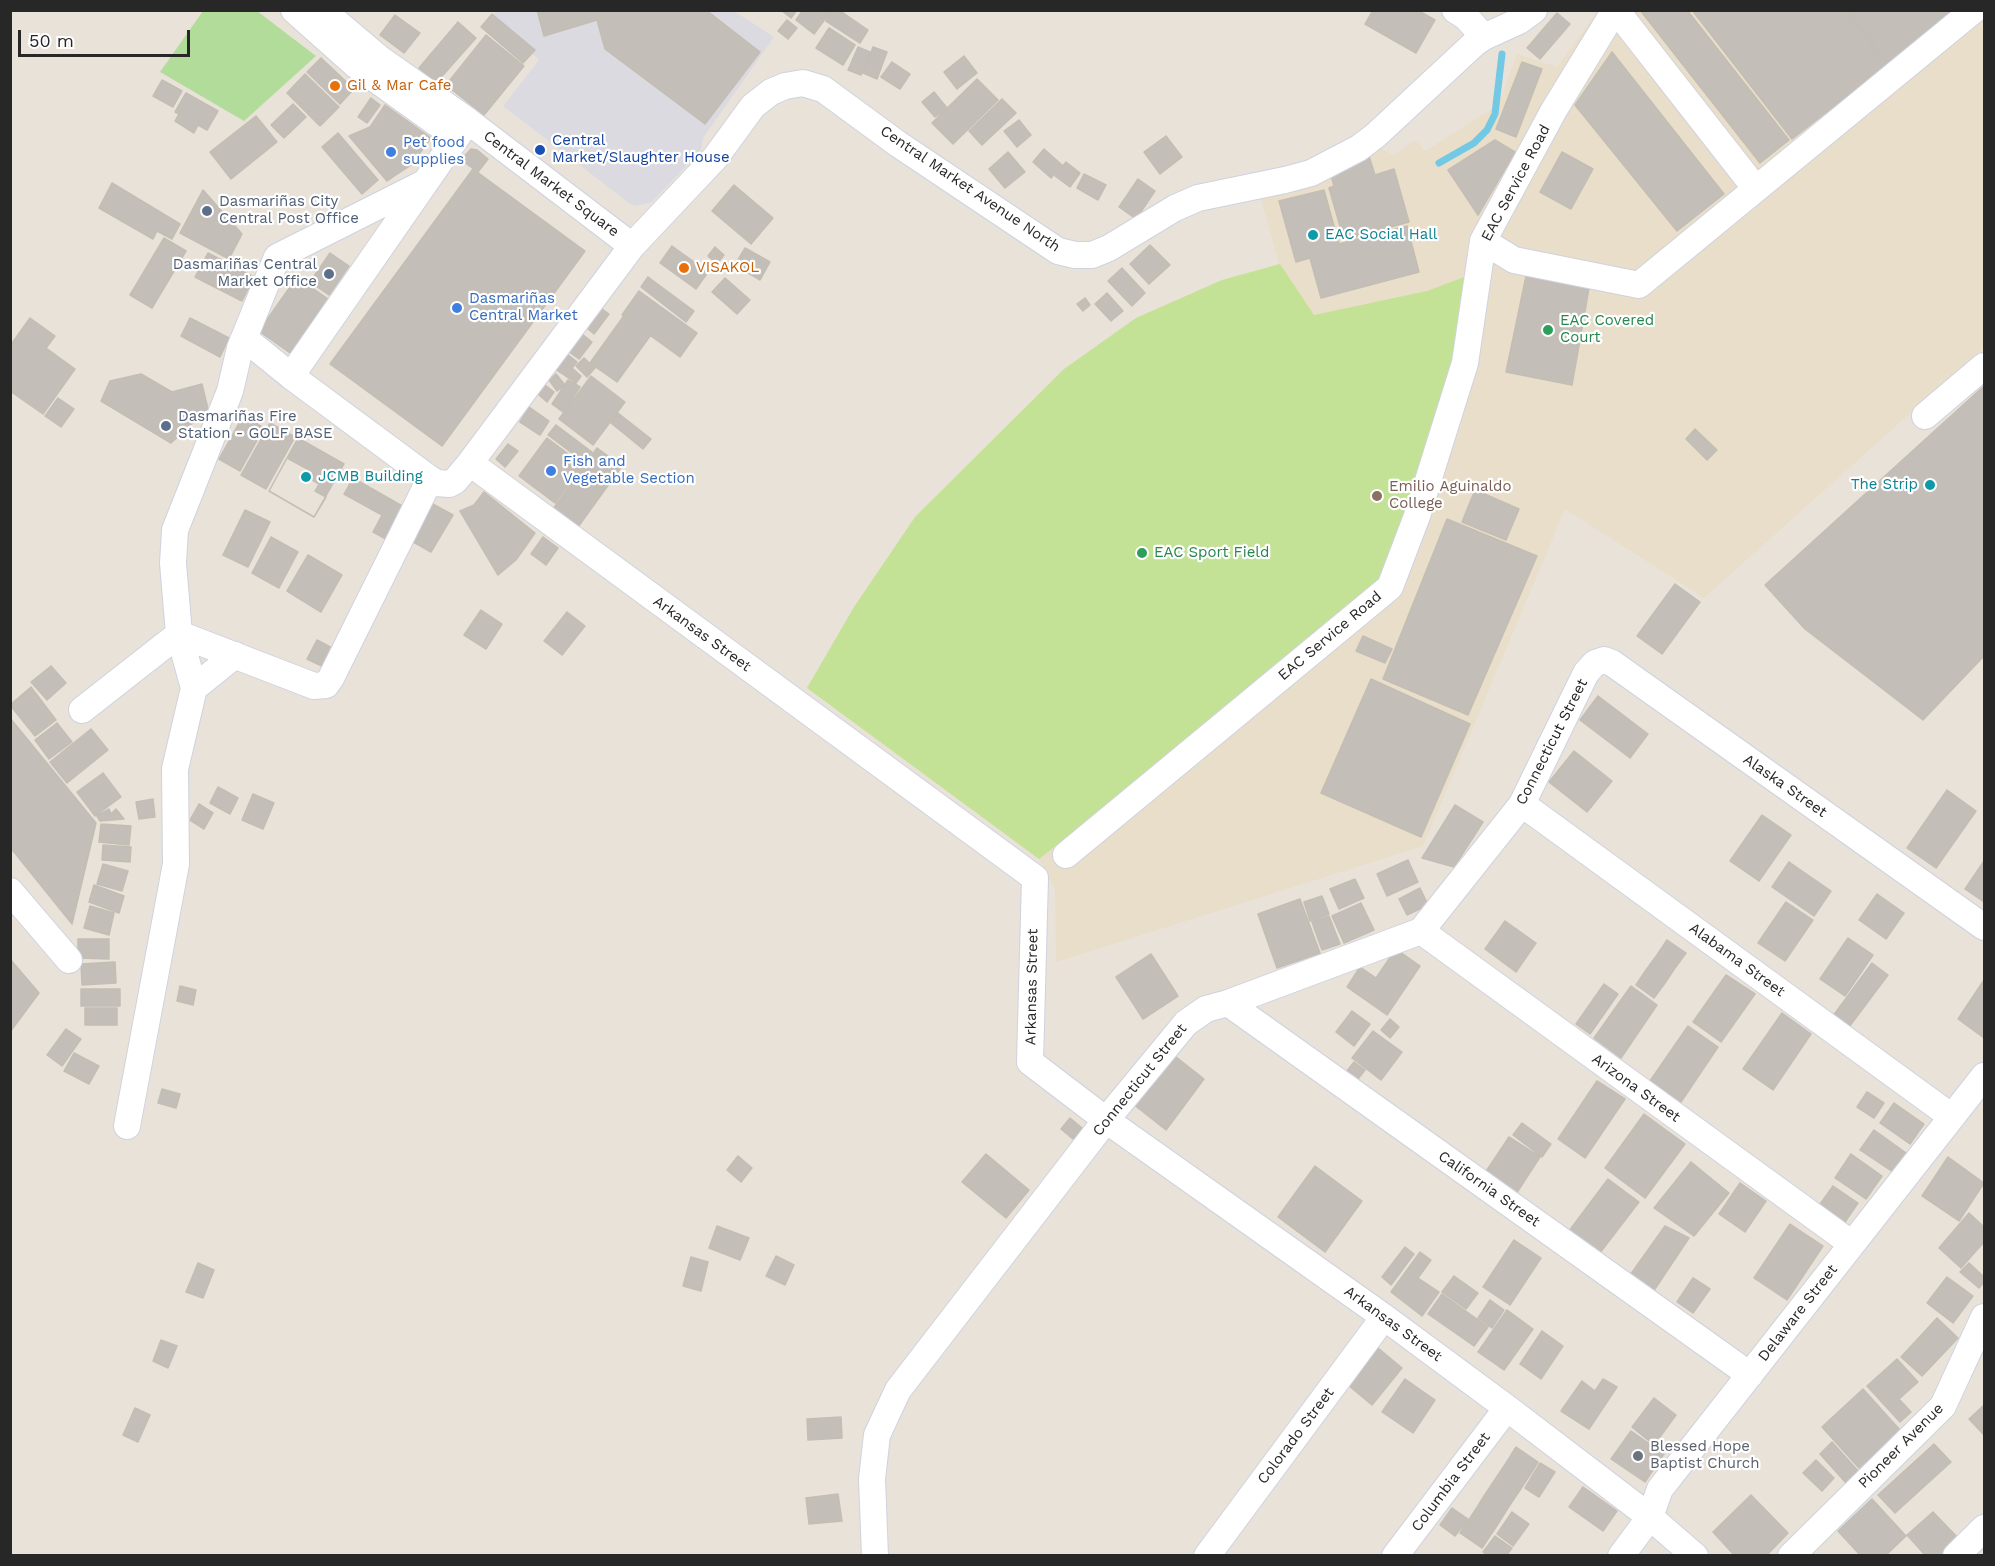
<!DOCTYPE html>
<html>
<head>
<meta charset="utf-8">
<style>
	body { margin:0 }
	#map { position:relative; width:1995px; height:1566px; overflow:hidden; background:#e9e2d9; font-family:"Work Sans",sans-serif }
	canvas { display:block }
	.frame { position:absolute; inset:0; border:12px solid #272727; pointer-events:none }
	.scale { position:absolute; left:18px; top:30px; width:172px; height:27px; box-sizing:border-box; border:3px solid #272727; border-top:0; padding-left:8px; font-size:18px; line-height:21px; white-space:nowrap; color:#272727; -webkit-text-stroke:4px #fff; paint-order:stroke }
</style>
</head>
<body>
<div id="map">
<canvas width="1995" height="1566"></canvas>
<div class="frame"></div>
<div class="scale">50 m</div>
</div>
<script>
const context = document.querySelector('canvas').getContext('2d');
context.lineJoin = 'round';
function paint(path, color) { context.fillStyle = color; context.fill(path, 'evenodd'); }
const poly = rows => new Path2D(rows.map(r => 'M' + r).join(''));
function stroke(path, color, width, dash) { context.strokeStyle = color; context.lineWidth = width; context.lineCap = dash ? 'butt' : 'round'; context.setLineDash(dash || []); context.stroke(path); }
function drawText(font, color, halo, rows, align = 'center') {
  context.font = font + ' "Work Sans",sans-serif'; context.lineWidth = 4.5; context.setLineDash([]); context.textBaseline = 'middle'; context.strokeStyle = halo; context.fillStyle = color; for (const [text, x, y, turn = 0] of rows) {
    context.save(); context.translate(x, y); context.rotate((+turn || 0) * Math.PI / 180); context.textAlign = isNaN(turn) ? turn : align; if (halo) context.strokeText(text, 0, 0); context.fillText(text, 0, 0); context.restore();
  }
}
paint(poly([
	[497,10,734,11,774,37,703,138,701,150,652,202,636,206,629,203,503,106,539,60,492,17]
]), '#dcdae1');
paint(poly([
	[1598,11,1984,11,1984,347,1704,598,1565,509,1423,846,1056,962,1055,889,1039,859,807,688,854,607,915,517,1064,369,1136,318,1222,280,1279,264,1257,184,1368,142,1394,155,1415,140,1425,151,1498,105,1517,54,1557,67]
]), '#e9dec9');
paint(poly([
	[203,11,257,11,316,56,244,121,160,72]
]), '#b2dc99');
paint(poly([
	[1280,264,1314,315,1427,291,1472,274,1458,360,1381,590,1039,859,807,688,854,607,915,517,1064,369,1136,318,1222,280]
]), '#c4e296');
stroke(poly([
	[1439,163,1474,143,1487,130,1495,114,1502,54]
]), '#73c9e4', 7);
const building = poly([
	[537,10,706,10,760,52,705,124,605,49,597,20,544,36,537,10],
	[781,10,797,10,791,18,781,10],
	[803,10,831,10,831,11,814,34,796,20,803,10],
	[833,10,839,10,868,30,860,43,826,21,833,10],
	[1373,10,1417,10,1435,20,1416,53,1365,24,1373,10],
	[1640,10,1687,10,1789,140,1760,163,1640,10],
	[1692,10,1845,10,1887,65,1792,139,1692,10],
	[1847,10,1948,10,1952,16,1888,64,1847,10],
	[1557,13,1570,24,1540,59,1527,48,1557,13],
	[492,14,535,50,523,63,481,27,492,14],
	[395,15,420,33,404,53,380,35,395,15],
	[787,20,797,28,788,39,778,31,787,20],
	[458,22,476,38,436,83,419,68,458,22],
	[829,28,855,45,843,65,816,48,829,28],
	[486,35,524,66,484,115,446,85,486,35],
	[858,47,870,52,861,75,848,70,858,47],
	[873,47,887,52,877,79,863,73,873,47],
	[1612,52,1724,194,1677,231,1575,105,1612,52],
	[964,56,977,73,957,89,944,72,964,56],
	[321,58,354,89,340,104,307,72,321,58],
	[892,62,910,74,900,89,881,77,892,62],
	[1522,62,1542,69,1516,137,1496,129,1522,62],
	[305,74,339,107,320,126,287,93,305,74],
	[977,79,998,100,953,144,932,123,977,79],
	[162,80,182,91,173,107,153,96,162,80],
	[934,92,947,108,935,117,922,102,934,92],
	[186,93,218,111,207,130,198,125,194,133,175,121,179,114,175,112,186,93],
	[371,98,380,105,367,123,358,117,371,98],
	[1002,99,1016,113,982,145,969,131,1002,99],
	[293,104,306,117,284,138,271,125,293,104],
	[385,105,431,138,411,165,387,181,349,136,370,127,385,105],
	[256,116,277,142,231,179,210,152,256,116],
	[1019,120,1031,135,1017,147,1004,131,1019,120],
	[338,133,378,180,362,194,322,147,338,133],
	[1166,136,1182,157,1160,174,1144,152,1166,136],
	[1495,140,1515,152,1478,215,1448,170,1495,140],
	[471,149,477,150,488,159,478,172,461,160,471,149],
	[1044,149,1062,165,1051,178,1033,162,1044,149],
	[1008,152,1025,172,1005,188,989,169,1008,152],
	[1562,152,1593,169,1571,209,1540,192,1562,152],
	[1368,153,1375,175,1394,169,1409,222,1344,240,1329,188,1334,186,1328,164,1368,153],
	[1066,162,1080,173,1070,187,1055,176,1066,162],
	[473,169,585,251,442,446,330,364,473,169],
	[1084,174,1106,185,1098,200,1077,188,1084,174],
	[1138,179,1155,191,1136,219,1119,207,1138,179],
	[112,183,180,224,172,239,157,231,153,239,99,208,112,183],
	[734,185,773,218,751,244,712,211,734,185],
	[203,190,242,234,229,259,180,233,203,190],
	[1324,190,1339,244,1407,226,1419,272,1321,298,1310,258,1296,262,1279,201,1324,190],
	[164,238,186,251,152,308,130,295,164,238],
	[1150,245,1170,265,1149,284,1130,264,1150,245],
	[672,246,708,272,696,289,660,263,672,246],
	[715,247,724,255,717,264,708,256,715,247],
	[745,248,770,262,760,280,735,265,745,248],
	[208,253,254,277,242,301,195,277,208,253],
	[330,253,349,266,329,295,310,282,330,253],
	[1122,268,1145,293,1132,306,1108,281,1122,268],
	[1526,276,1589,288,1572,385,1506,372,1526,276],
	[297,277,328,299,290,353,259,331,297,277],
	[648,277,694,311,686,322,641,287,648,277],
	[725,278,750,300,737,314,712,292,725,278],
	[639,291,697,333,680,357,622,315,639,291],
	[1107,293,1123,311,1111,321,1095,304,1107,293],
	[1085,298,1090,305,1083,311,1077,304,1085,298],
	[602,309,609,314,594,334,587,328,602,309],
	[623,317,650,336,617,382,590,363,623,317],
	[30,318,55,336,46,348,75,369,43,414,10,391,10,346,30,318],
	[190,318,229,338,220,357,181,336,190,318],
	[582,334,592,342,579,359,568,351,582,334],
	[567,354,577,362,572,368,581,376,576,383,555,369,567,354],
	[584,358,595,368,587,377,576,366,584,358],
	[141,374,172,392,202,384,208,409,171,443,101,401,110,381,141,374],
	[556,374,565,385,557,391,549,380,556,374],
	[591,376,625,402,593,445,559,419,591,376],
	[568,380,580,387,563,412,552,404,568,380],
	[545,385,554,392,547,402,538,394,545,385],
	[1984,386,1984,656,1923,720,1805,629,1765,585,1984,386],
	[58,398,74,409,61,427,45,416,58,398],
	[529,407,549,421,540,435,520,422,529,407],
	[618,413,651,439,643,449,611,423,618,413],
	[243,416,264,428,240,471,219,459,243,416],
	[270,423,295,437,266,489,241,475,270,423],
	[556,425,592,452,584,462,548,435,556,425],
	[1695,429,1717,450,1707,460,1686,439,1695,429],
	[298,438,344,464,314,517,269,491,298,438],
	[547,438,583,465,555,503,519,476,547,438],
	[508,444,518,451,505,467,496,459,508,444],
	[597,448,622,466,578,527,553,509,597,448],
	[287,458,313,472,309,478,319,484,315,491,326,497,314,517,269,491,287,458],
	[353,478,404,507,386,539,373,532,382,515,344,494,353,478],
	[1475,490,1519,509,1506,540,1462,522,1475,490],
	[484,492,535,533,516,560,498,575,460,511,474,505,484,492],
	[429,502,453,515,431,552,408,539,429,502],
	[245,510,270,522,248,567,223,555,245,510],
	[1447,519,1537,556,1468,715,1383,679,1447,519],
	[271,537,298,552,279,588,252,573,271,537],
	[543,537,558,548,546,565,531,554,543,537],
	[308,555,342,575,321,612,287,591,308,555],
	[1675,584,1700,602,1662,654,1637,636,1675,584],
	[481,610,502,624,486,649,464,635,481,610],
	[567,612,585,626,562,655,544,641,567,612],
	[1363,636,1392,649,1385,663,1356,651,1363,636],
	[317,640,338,651,328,669,307,659,317,640],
	[51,666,66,683,47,700,31,682,51,666],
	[1371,679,1470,724,1421,837,1321,793,1371,679],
	[31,687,56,720,35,736,10,705,31,687],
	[1598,696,1648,734,1630,758,1580,720,1598,696],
	[10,718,96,823,72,924,10,847,10,718],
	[57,723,72,742,49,759,35,740,57,723],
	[91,729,108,750,67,783,50,762,91,729],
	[1574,751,1612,781,1587,812,1549,782,1574,751],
	[103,773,121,797,95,816,77,792,103,773],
	[218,787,238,798,230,814,210,803,218,787],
	[1947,790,1976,811,1936,868,1907,848,1947,790],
	[253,794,274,803,263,829,242,820,253,794],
	[153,799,155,817,139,819,136,802,153,799],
	[199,804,213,813,204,829,190,820,199,804],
	[1455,805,1483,822,1454,867,1422,858,1455,805],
	[109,809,111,814,116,809,124,819,100,821,97,816,109,809],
	[1762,815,1791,835,1759,881,1730,861,1762,815],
	[101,824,131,826,129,845,99,842,101,824],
	[103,845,131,847,130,862,102,860,103,845],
	[1408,860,1418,882,1387,896,1377,874,1408,860],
	[1984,861,1984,902,1965,889,1984,861],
	[1789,862,1831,891,1814,916,1772,887,1789,862],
	[103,864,128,871,122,891,97,884,103,864],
	[1355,879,1364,898,1339,909,1330,889,1355,879],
	[94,885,124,896,119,913,89,902,94,885],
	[1420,888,1428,905,1407,915,1399,899,1420,888],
	[1877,894,1904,913,1886,939,1859,920,1877,894],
	[1322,896,1329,914,1310,921,1304,902,1322,896],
	[1300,899,1320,953,1277,968,1258,914,1300,899],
	[1786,902,1813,920,1785,961,1758,943,1786,902],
	[1361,903,1374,930,1344,943,1332,916,1361,903],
	[90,906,114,913,109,935,84,928,90,906],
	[1329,916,1340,944,1322,950,1312,922,1329,916],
	[1505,921,1536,943,1516,972,1485,949,1505,921],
	[1848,938,1873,955,1845,996,1820,979,1848,938],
	[78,939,109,939,109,959,78,958,78,939],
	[1667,940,1686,953,1675,968,1657,955,1667,940],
	[1396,949,1420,966,1387,1015,1347,987,1360,967,1376,978,1396,949],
	[1151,954,1178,996,1143,1019,1116,977,1151,954],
	[1657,955,1675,968,1665,983,1646,970,1657,955],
	[10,959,39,993,10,1032,10,959],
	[115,962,116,983,82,985,81,964,115,962],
	[1872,963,1888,975,1849,1027,1833,1016,1872,963],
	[1646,970,1665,983,1654,998,1636,985,1646,970],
	[1726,975,1755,994,1721,1042,1693,1022,1726,975],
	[1984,980,1984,1038,1958,1019,1984,980],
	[1604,984,1618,994,1590,1034,1576,1024,1604,984],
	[180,986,196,990,193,1005,177,1001,180,986],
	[1631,986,1657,1005,1621,1058,1594,1038,1631,986],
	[81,989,120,989,120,1006,81,1006,81,989],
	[85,1008,117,1008,117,1025,85,1025,85,1008],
	[1352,1011,1370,1024,1354,1046,1336,1032,1352,1011],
	[1782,1013,1811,1034,1773,1090,1743,1069,1782,1013],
	[1390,1019,1399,1027,1390,1038,1381,1030,1390,1019],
	[1688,1026,1718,1047,1681,1102,1650,1081,1688,1026],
	[66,1029,81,1039,62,1066,47,1055,66,1029],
	[1373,1031,1402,1052,1381,1080,1352,1058,1373,1031],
	[74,1053,99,1066,89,1084,64,1071,74,1053],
	[1171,1053,1204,1079,1166,1130,1133,1104,1171,1053],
	[1354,1062,1365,1070,1358,1079,1347,1071,1354,1062],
	[1597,1081,1625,1099,1585,1158,1558,1139,1597,1081],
	[162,1089,180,1094,176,1108,158,1103,162,1089],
	[1867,1092,1884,1103,1874,1118,1857,1107,1867,1092],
	[1894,1103,1924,1124,1910,1144,1880,1123,1894,1103],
	[1644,1114,1685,1144,1645,1198,1605,1168,1644,1114],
	[1070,1118,1082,1128,1073,1139,1061,1129,1070,1118],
	[1522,1123,1551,1144,1542,1157,1513,1135,1522,1123],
	[1874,1130,1909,1155,1896,1174,1860,1150,1874,1130],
	[1509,1137,1540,1157,1516,1194,1485,1173,1509,1137],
	[986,1154,1029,1190,1006,1218,962,1182,986,1154],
	[1851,1154,1882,1176,1866,1199,1835,1178,1851,1154],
	[738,1156,752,1168,741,1182,727,1170,738,1156],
	[1948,1157,1984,1183,1959,1221,1922,1196,1948,1157],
	[1691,1162,1729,1193,1694,1236,1654,1208,1691,1162],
	[1315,1166,1362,1201,1325,1252,1278,1217,1315,1166],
	[1608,1179,1639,1202,1596,1258,1566,1235,1608,1179],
	[1740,1183,1766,1201,1745,1232,1719,1214,1740,1183],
	[1833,1186,1858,1203,1843,1225,1818,1207,1833,1186],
	[1969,1213,1984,1227,1984,1242,1961,1268,1939,1248,1969,1213],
	[1790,1224,1823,1246,1787,1300,1754,1278,1790,1224],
	[717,1226,749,1238,740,1260,709,1248,717,1226],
	[1665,1226,1689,1238,1651,1295,1628,1278,1665,1226],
	[1514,1240,1541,1258,1510,1305,1483,1287,1514,1240],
	[1405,1247,1414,1254,1391,1285,1382,1277,1405,1247],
	[1420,1252,1431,1260,1418,1278,1439,1292,1422,1316,1391,1292,1420,1252],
	[776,1256,794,1265,785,1285,766,1276,776,1256],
	[691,1257,708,1262,701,1291,683,1286,691,1257],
	[198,1263,214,1270,203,1298,186,1292,198,1263],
	[1969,1263,1984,1277,1984,1282,1979,1288,1960,1272,1969,1263],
	[1454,1276,1478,1293,1466,1309,1442,1292,1454,1276],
	[1947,1277,1973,1296,1953,1323,1927,1303,1947,1277],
	[1693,1278,1710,1289,1693,1313,1677,1302,1693,1278],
	[1442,1294,1488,1327,1474,1346,1428,1314,1442,1294],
	[1490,1300,1504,1310,1492,1328,1478,1318,1490,1300],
	[1507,1310,1533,1329,1504,1370,1478,1352,1507,1310],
	[1937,1318,1958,1338,1922,1376,1901,1357,1937,1318],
	[1542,1331,1563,1346,1541,1379,1520,1364,1542,1331],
	[161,1340,177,1346,168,1368,153,1361,161,1340],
	[1378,1348,1402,1368,1372,1405,1348,1385,1378,1348],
	[1897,1359,1918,1382,1899,1399,1911,1412,1900,1422,1867,1386,1897,1359],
	[1405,1379,1435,1400,1413,1433,1382,1412,1405,1379],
	[1603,1379,1617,1387,1589,1429,1561,1411,1582,1381,1595,1391,1603,1379],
	[1863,1389,1900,1430,1859,1468,1822,1427,1863,1389],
	[1654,1398,1676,1415,1654,1445,1632,1427,1654,1398],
	[1984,1405,1984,1435,1969,1419,1984,1405],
	[135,1408,150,1415,138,1442,123,1435,135,1408],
	[841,1417,842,1438,808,1440,807,1419,841,1417],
	[1631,1431,1664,1454,1645,1482,1611,1459,1631,1431],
	[1832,1442,1860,1473,1847,1484,1820,1454,1832,1442],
	[1934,1444,1951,1462,1895,1513,1878,1495,1934,1444],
	[1516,1447,1538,1462,1530,1475,1508,1460,1516,1447],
	[1508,1460,1530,1475,1522,1487,1500,1472,1508,1460],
	[1816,1460,1834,1478,1822,1491,1803,1473,1816,1460],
	[1540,1463,1555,1472,1539,1497,1525,1488,1540,1463],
	[1500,1472,1522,1487,1514,1499,1492,1484,1500,1472],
	[1492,1484,1514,1499,1506,1511,1484,1496,1492,1484],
	[1583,1487,1617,1511,1603,1531,1569,1507,1583,1487],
	[838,1494,842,1521,809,1524,806,1498,838,1494],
	[1751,1495,1788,1533,1766,1556,1735,1556,1713,1532,1751,1495],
	[1484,1496,1506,1511,1498,1524,1476,1509,1484,1496],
	[1872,1499,1906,1536,1885,1556,1861,1556,1838,1531,1872,1499],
	[1452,1508,1468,1519,1455,1536,1440,1525,1452,1508],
	[1476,1509,1498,1524,1490,1536,1468,1521,1476,1509],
	[1512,1512,1529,1524,1513,1546,1497,1534,1512,1512],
	[1933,1512,1961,1541,1945,1556,1926,1556,1907,1535,1933,1512],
	[1468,1521,1490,1536,1482,1548,1460,1533,1468,1521],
	[1495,1536,1512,1548,1506,1556,1488,1556,1483,1552,1495,1536]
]);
paint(building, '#c4beb9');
stroke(building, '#c3bdb3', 1.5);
const minor = poly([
	[294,10,357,66,456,137],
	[322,10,380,59,468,121,632,246],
	[1455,10,1466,17,1484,37],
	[1616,10,1756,189],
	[1483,241,1514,260,1639,285,1974,10],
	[244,338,291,376,430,479,437,483,449,484,455,481,470,463,632,246,715,158,753,106,771,92,785,86,803,83,823,89,898,144,1058,251,1075,255,1092,255,1109,248,1175,208,1198,198,1285,180,1311,173,1359,148,1376,135,1475,43,1484,37,1519,21,1534,10],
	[291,376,468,121],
	[1925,416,1984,366],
	[470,463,1035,878,1030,1062,1106,1120,1384,1317,1507,1408,1650,1517,1695,1556],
	[179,634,314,686,326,685,331,678,430,479],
	[194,688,235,655],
	[82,710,179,634],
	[1522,804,1952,1117],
	[1066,855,1390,587,1417,516,1465,363,1483,241,1554,110,1615,10],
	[10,891,69,960],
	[1421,931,1852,1244],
	[1228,1003,1750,1375],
	[127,1126,176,864,175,769,194,688,179,634,173,563,175,530,230,391,240,348,277,257,426,182],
	[875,1556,872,1479,877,1435,898,1390,1106,1120,1186,1023,1206,1009,1228,1003,1421,931,1522,804,1586,673,1595,663,1604,660,1612,663,1984,927],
	[1207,1556,1384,1317],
	[1395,1556,1507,1408],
	[1621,1556,1650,1517,1660,1489,1984,1076],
	[1791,1556,1943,1406,1984,1317],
	[1956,1556,1984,1528]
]);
stroke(minor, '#cfd2df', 28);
stroke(minor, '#fff', 26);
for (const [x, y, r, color] of [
	[335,86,6,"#e8710a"],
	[540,150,6,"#1a4fb4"],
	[391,152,6,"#3f7fe0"],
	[207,211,6,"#5c6f8a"],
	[1313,235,6,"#0f9aa8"],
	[684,268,6,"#e8710a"],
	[329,274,6,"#5c6f8a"],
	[457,308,6,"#3f7fe0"],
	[1548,330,6,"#2e9e5b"],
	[166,426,6,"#5c6f8a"],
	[551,471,6,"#3f7fe0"],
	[306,477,6,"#0f9aa8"],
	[1930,485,6,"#0f9aa8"],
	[1377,496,6,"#8d6e63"],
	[1142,553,6,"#2e9e5b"],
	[1638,1456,6,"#6b7280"]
]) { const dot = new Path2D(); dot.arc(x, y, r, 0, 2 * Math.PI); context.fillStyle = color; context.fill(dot); stroke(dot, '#fff', 2); }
drawText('15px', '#c56008', '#fff', [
	["Gil & Mar Cafe",347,86],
	["VISAKOL",696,268]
], 'left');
drawText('15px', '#164399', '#fff', [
	["Central",552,141],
	["Market/Slaughter House",552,158]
], 'left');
drawText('15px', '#366cbe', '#fff', [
	["Pet food",403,143],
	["supplies",403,160],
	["Dasmariñas",469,299],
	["Central Market",469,316],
	["Fish and",563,462],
	["Vegetable Section",563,479]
], 'left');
drawText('15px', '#272727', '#fff', [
	["EAC Service Road",1516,183,-62],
	["Central Market Square",551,184,37],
	["Central Market Avenue North",970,189,34],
	["Arkansas Street",702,634,36],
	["EAC Service Road",1330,636,-40],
	["Connecticut Street",1552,742,-63],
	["Alaska Street",1785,786,35],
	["Alabama Street",1737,960,36],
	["Arkansas Street",1032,987,-89],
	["Connecticut Street",1140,1080,-51],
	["Arizona Street",1636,1088,36],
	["California Street",1489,1189,35],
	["Delaware Street",1798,1313,-52],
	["Arkansas Street",1393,1324,36],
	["Colorado Street",1296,1436,-53],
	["Pioneer Avenue",1901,1446,-45],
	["Columbia Street",1451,1482,-53]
]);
drawText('15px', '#4e5e75', '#fff', [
	["Dasmariñas City",219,202],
	["Central Post Office",219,219],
	["Dasmariñas Central",317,265,"right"],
	["Market Office",317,282,"right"],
	["Dasmariñas Fire",178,417],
	["Station - GOLF BASE",178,434]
], 'left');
drawText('15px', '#0d838f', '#fff', [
	["EAC Social Hall",1325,235],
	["JCMB Building",318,477],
	["The Strip",1918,485,"right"]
], 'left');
drawText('15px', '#27864d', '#fff', [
	["EAC Covered",1560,321],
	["Court",1560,338],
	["EAC Sport Field",1154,553]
], 'left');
drawText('15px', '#785e54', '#fff', [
	["Emilio Aguinaldo",1389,487],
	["College",1389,504]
], 'left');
drawText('15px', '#5b616d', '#fff', [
	["Blessed Hope",1650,1447],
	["Baptist Church",1650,1464]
], 'left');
</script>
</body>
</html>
